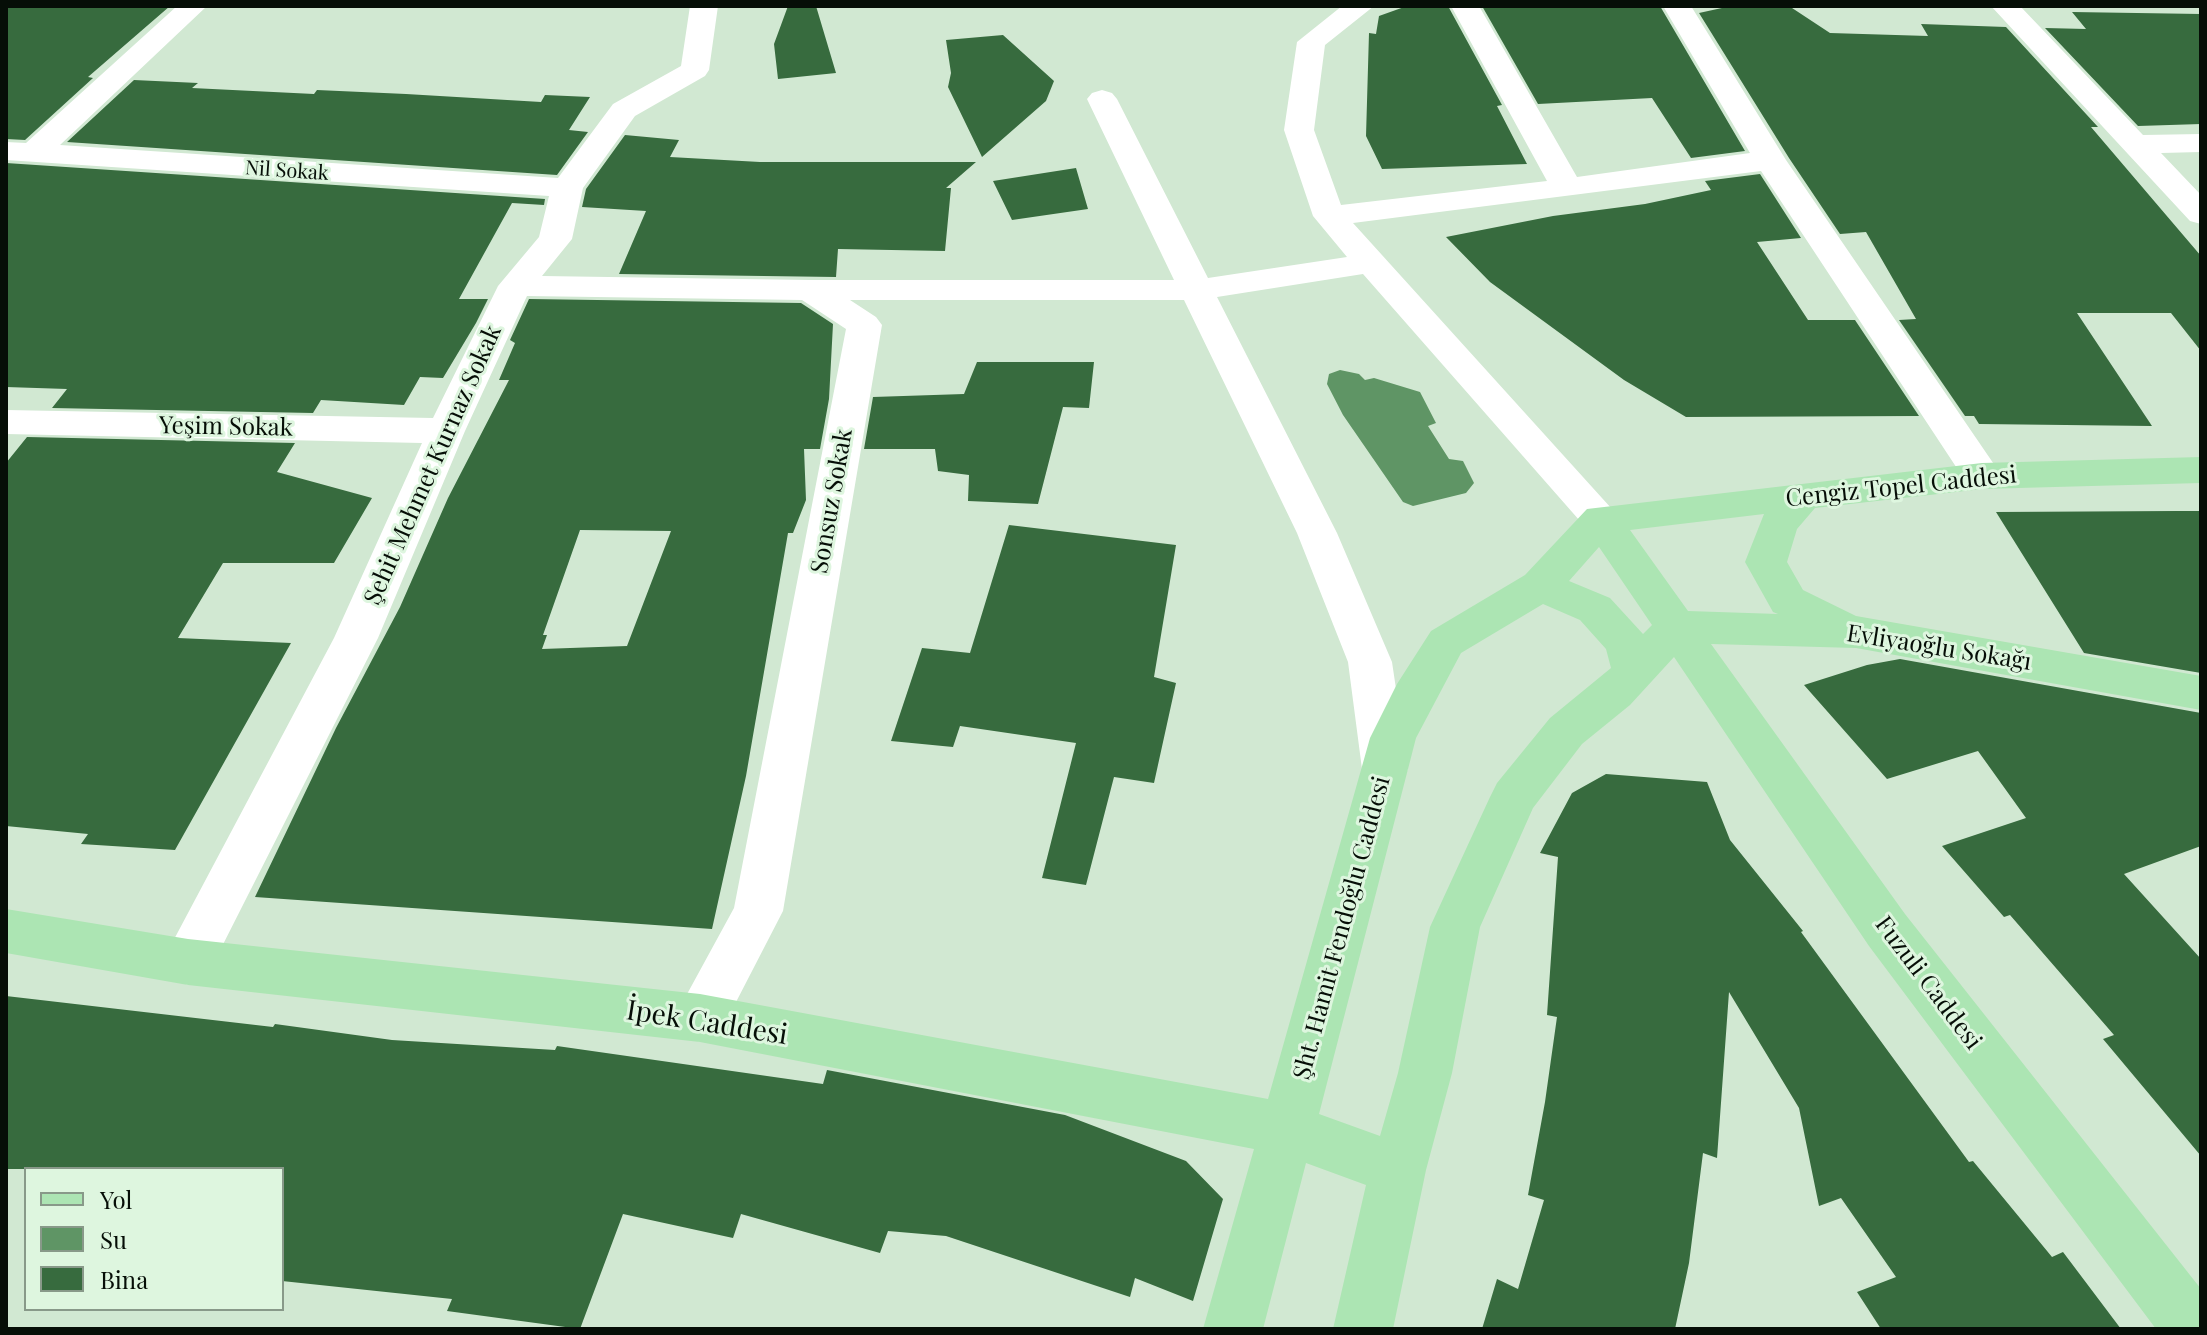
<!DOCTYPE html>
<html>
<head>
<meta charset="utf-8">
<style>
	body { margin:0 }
	#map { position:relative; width:2207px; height:1335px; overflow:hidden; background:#d1e8d2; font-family:"Playfair Display",serif }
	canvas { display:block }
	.frame { position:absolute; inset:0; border:8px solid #060e07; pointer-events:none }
	.legend { position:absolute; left:24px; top:1167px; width:260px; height:144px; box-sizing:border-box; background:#def6df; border:2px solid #889989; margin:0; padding:10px 14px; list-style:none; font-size:24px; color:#060e07 }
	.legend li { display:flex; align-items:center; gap:16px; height:40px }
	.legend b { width:40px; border:2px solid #889989 }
</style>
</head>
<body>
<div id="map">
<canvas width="2207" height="1335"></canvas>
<div class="frame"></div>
<ul class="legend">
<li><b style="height:10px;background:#ace5b3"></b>Yol</li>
<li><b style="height:22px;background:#5f9565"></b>Su</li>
<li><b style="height:22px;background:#376b3e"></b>Bina</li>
</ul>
</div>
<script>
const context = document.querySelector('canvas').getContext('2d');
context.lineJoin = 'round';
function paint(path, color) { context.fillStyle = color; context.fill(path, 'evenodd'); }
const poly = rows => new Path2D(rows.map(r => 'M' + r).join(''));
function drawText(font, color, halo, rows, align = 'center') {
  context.font = font + ' "Playfair Display",serif'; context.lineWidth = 6; context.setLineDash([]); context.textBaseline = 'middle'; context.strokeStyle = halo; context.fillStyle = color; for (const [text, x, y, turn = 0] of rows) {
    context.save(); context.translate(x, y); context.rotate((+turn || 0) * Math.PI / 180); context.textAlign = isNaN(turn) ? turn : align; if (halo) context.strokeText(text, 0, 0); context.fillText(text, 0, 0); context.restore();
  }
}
paint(poly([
	[1340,370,1359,374,1365,380,1374,378,1420,392,1436,423,1428,426,1449,459,1463,461,1474,483,1466,493,1413,506,1403,502,1343,415,1327,384,1329,374]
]), '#5f9565');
paint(poly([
	[6,6,170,6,88,77,93,78,25,140,6,139],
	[788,6,816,6,836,73,778,79,774,44],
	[1407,6,1448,6,1502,105,1497,106,1527,164,1382,169,1366,136,1369,33,1376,34,1379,16],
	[1482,6,1660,6,1745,151,1691,158,1652,98,1538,104],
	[1731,6,1789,6,1830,33,1928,36,1921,24,2006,27,2098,127,2091,127,2201,256,2201,351,2171,313,2077,313,2152,426,1979,424,1974,416,1965,416,1899,320,1916,319,1866,232,1840,234,1789,158,1699,13],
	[2072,12,2201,14,2201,124,2138,126,2045,28,2086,29],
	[1003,35,1054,81,1046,101,982,157,948,87,951,73,946,40],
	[134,80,198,83,192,88,314,94,317,90,406,94,541,102,545,95,590,97,569,130,588,132,557,175,67,142],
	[625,135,679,140,670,157,760,162,976,162,946,188,951,188,945,251,838,249,836,277,619,274,646,211,582,207,586,189],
	[6,163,545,199,544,205,512,203,459,299,488,299,476,323,443,378,420,377,404,405,321,400,313,413,52,408,67,389,6,387],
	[1076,168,1088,209,1012,220,993,181],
	[1760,174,1801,238,1757,242,1808,320,1855,320,1919,416,1686,417,1624,380,1490,282,1446,237,1553,216,1645,204,1711,190,1705,181],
	[529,299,801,303,833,324,829,399,820,449,804,449,806,500,793,533,788,533,746,776,712,929,255,897,336,728,400,607,448,498,509,380,499,380,515,343,510,340],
	[580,530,671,531,627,646,542,649,547,635,543,635],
	[977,362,1094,362,1089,408,1063,407,1038,504,968,501,969,475,938,471,935,449,864,449,873,397,964,394],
	[27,437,295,443,277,472,372,498,334,563,223,563,178,638,291,643,175,850,81,844,88,834,6,826,6,463],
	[2176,511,2201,511,2201,673,2084,653,1996,512],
	[1009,525,1176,545,1154,677,1176,683,1154,783,1114,777,1086,885,1042,878,1076,743,960,726,953,747,891,741,922,648,970,653],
	[1900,659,2201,713,2201,846,2124,874,2201,959,2201,1156,2103,1039,2114,1035,2010,915,2004,917,1942,846,2026,818,1978,751,1887,779,1804,685,1867,665],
	[1606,774,1707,782,1730,840,1803,931,1801,932,1969,1162,1973,1161,2052,1257,2063,1252,2121,1329,1881,1329,1857,1292,1896,1277,1841,1198,1819,1206,1799,1108,1729,992,1717,1158,1703,1153,1689,1263,1675,1329,1482,1329,1497,1279,1518,1289,1544,1200,1528,1195,1545,1102,1557,1017,1547,1015,1558,857,1540,853,1572,793],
	[6,996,273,1027,275,1024,392,1040,555,1050,557,1046,823,1084,827,1070,1065,1115,1186,1161,1223,1199,1193,1301,1135,1278,1130,1297,946,1236,888,1231,880,1253,741,1214,733,1238,623,1214,580,1329,447,1311,452,1299,282,1281,282,1169,6,1169]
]), '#376b3e');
paint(poly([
	[177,6,207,6,60,145,558,178,613,104,681,66,690,6,718,6,709,70,705,76,635,116,583,188,572,239,542,276,810,280,1174,280,1087,99,1092,93,1102,90,1112,93,1117,99,1208,278,1347,257,1313,216,1284,130,1297,42,1342,6,1374,6,1325,45,1314,130,1341,205,1547,181,1451,6,1479,6,1577,177,1750,153,1663,6,1691,6,1786,160,2002,476,1996,485,1982,489,1968,485,1761,171,1353,223,1621,519,1615,529,1601,533,1587,529,1363,274,1217,297,1337,533,1392,662,1408,769,1401,782,1385,788,1369,782,1362,769,1348,662,1297,533,1184,300,850,300,876,317,882,325,783,911,719,1035,700,1042,681,1035,674,1018,734,908,846,329,802,300,527,296,465,431,378,638,206,978,188,985,170,978,162,962,334,638,422,443,6,434,6,410,433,418,498,286,539,237,549,196,6,160,6,142,26,143,177,6],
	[1991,6,2020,6,2143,135,2201,134,2201,152,2161,153,2201,195,2201,224,2190,221,1991,6]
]), '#fff');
paint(poly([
	[2201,457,2201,483,1982,489,1815,508,1797,529,1787,562,1803,590,1856,616,2201,676,2201,710,1856,648,1711,644,1905,914,2201,1289,2201,1329,2156,1329,1869,946,1674,657,1630,705,1582,744,1533,808,1480,927,1452,1073,1426,1170,1393,1329,1333,1329,1366,1185,1306,1163,1263,1329,1203,1329,1254,1149,700,1042,188,985,6,953,6,909,188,939,700,994,1268,1099,1370,738,1397,684,1431,631,1525,575,1587,509,1982,463,2201,457],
	[1764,514,1745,562,1773,612,1778,614,1688,611,1630,530,1764,514],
	[1599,547,1652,625,1643,634,1610,598,1569,581,1599,547],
	[1543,604,1580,620,1606,649,1611,668,1550,718,1497,783,1490,797,1430,927,1398,1073,1380,1136,1319,1114,1416,738,1461,653,1543,604]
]), '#ace5b3');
drawText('20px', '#060e07', '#def6df', [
	["Nil Sokak",287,171,4]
]);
drawText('24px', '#060e07', '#def6df', [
	["Yeşim Sokak",226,427,1],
	["Şehit Mehmet Kurnaz Sokak",433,465,-66],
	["Cengiz Topel Caddesi",1901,487,-6],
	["Sonsuz Sokak",832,501,-80],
	["Evliyaoğlu Sokağı",1939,648,9],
	["Şht. Hamit Fendoğlu Caddesi",1342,928,-75],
	["Fuzuli Caddesi",1928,983,53]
]);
drawText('28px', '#060e07', '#def6df', [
	["İpek Caddesi",707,1023,9]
]);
</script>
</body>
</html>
